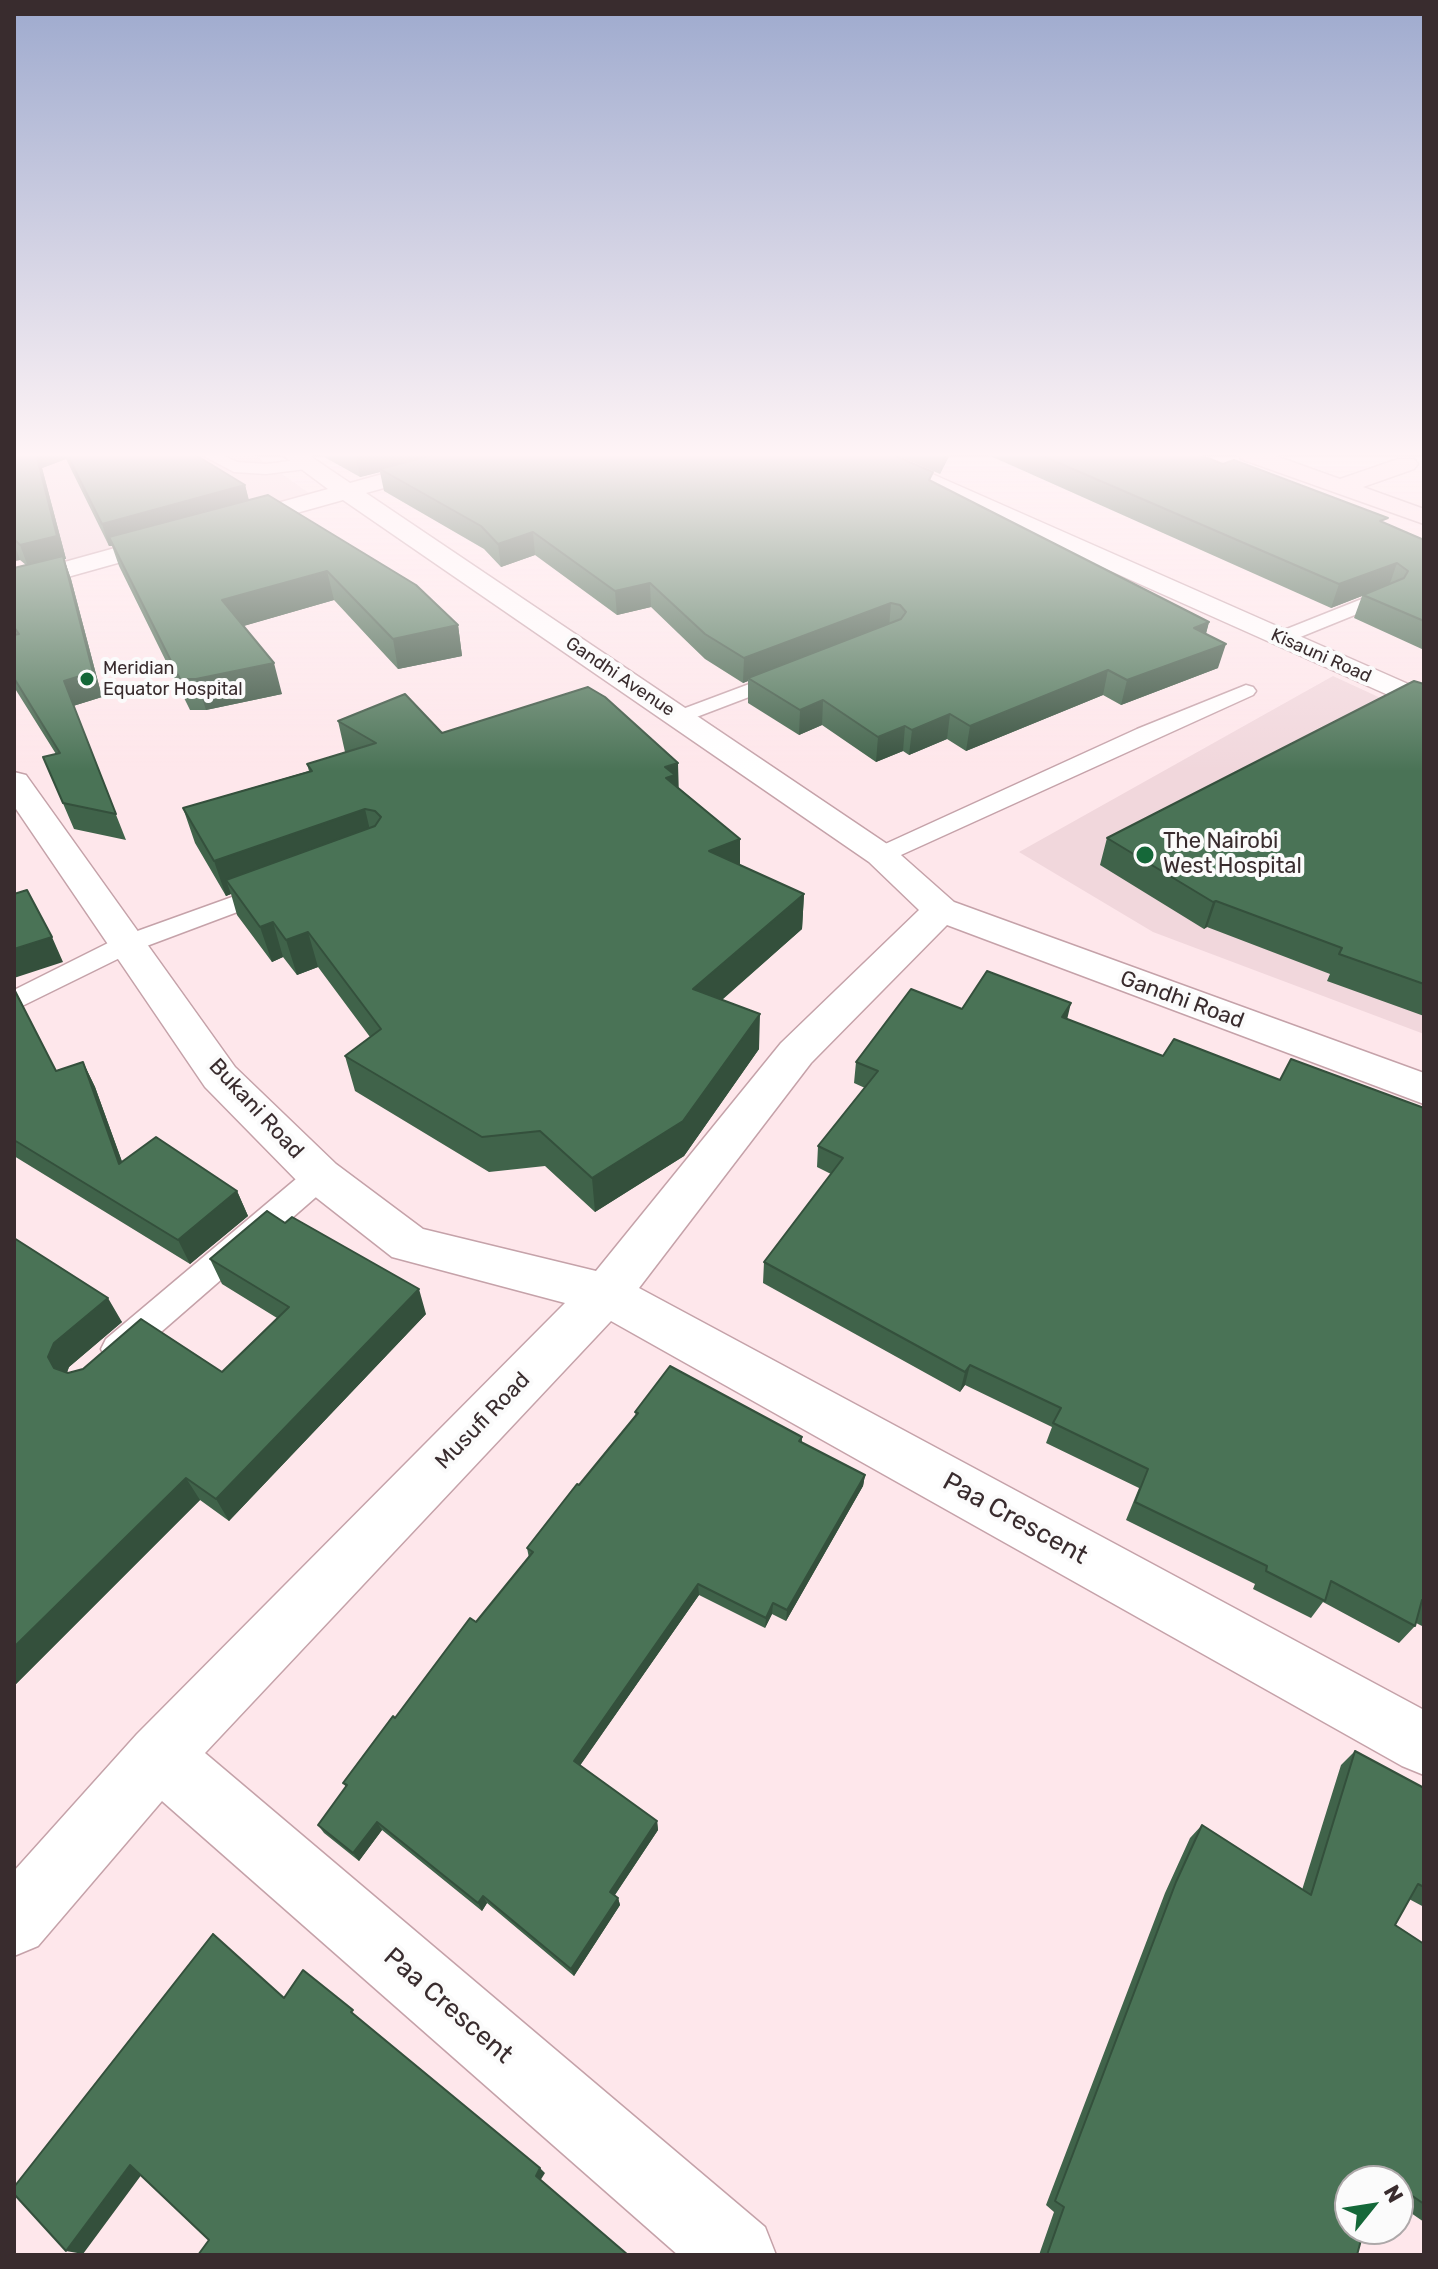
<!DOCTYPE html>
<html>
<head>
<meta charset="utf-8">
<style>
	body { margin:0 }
	#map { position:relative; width:1438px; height:2269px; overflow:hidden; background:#fee7eb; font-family:Rubik,sans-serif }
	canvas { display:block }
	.frame { position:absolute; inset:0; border:16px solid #392c2e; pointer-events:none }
	.north { position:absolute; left:1334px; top:2165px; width:80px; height:80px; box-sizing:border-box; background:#fbfbfb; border:2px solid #ada8a9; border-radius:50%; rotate:60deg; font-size:22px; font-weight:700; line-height:32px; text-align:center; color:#392c2e }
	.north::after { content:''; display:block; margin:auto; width:28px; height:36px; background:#156839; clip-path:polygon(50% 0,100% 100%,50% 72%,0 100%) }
</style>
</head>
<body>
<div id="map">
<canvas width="1438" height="2269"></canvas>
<div class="frame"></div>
<div class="north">N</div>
</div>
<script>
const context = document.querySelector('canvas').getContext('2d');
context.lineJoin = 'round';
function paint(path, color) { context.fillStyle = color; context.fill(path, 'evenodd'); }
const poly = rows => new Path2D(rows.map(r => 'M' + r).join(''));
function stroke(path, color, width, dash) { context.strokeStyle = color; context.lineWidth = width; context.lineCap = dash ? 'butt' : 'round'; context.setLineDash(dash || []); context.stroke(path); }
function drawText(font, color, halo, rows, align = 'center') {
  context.font = font + ' Rubik,sans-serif'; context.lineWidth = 8; context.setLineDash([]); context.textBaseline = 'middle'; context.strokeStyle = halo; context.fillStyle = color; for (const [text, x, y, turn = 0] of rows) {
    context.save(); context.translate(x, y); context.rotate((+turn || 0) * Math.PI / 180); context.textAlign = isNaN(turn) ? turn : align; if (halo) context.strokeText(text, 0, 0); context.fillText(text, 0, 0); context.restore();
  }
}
paint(poly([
	[14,454,253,454,315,497,43,572],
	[1333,676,1424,718,1424,1034,1153,932,1019,852]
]), '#f1d7dc');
const service = poly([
	[200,454,220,454,237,462,266,464,306,459,314,464,306,469,266,474,234,472,200,454],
	[1387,589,1396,595,1394,599,1288,642,1274,642,1271,638,1274,634,1387,589],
	[784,671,791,673,794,677,791,681,686,721,672,721,668,717,672,713,784,671],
	[1246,685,1253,687,1256,691,1253,695,890,860,881,862,872,860,869,855,872,850,1137,729,1246,685],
	[271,883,280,886,283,891,280,896,136,950,14,1010,14,990,118,938,271,883],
	[320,1164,331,1168,335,1176,331,1184,130,1359,118,1364,106,1359,101,1349,106,1339,309,1168,320,1164]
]);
const minor = poly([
	[281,454,307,454,350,483,455,454,491,454,488,459,366,493,893,848,954,902,1424,1073,1424,1104,947,925,811,1063,639,1288,1424,1710,1424,1775,1402,1766,611,1321,205,1753,765,2227,776,2255,678,2255,162,1801,38,1946,14,1956,14,1871,137,1734,565,1303,392,1257,304,1188,205,1087,14,806,14,772,26,775,235,1067,336,1164,423,1229,596,1271,781,1043,919,910,869,862,343,500,14,592,14,576,328,489,281,454],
	[857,454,887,454,1424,691,1424,711,860,459,857,454]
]);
const secondary = poly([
	[1238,454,1270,454,1340,479,1398,459,1414,459,1418,464,1414,469,1363,487,1424,509,1424,524,1241,459,1238,454]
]);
stroke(service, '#c5a2a9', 3);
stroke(minor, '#c5a2a9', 3);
stroke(secondary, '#c5a2a9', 3);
paint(service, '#fff');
paint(minor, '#fff');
paint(secondary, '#fee7ec');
paint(poly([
	[14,454,194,454,245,485,249,500,458,625,462,656,398,669,334,600,243,626,282,694,206,710,190,710,119,566,112,546,109,546,66,459,42,468,66,559,64,559,71,579,102,697,73,706,126,840,74,829,43,757,56,754,14,687,14,568,26,565,20,560,14,561],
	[319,454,891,454,932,482,1209,622,1206,634,1218,668,1121,705,1103,695,966,751,947,739,909,755,903,751,876,762,822,725,799,735,748,703,748,681,743,683,705,659,651,607,617,615,535,555,501,567,484,549,384,491,380,472,360,477],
	[894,454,950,454,940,474],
	[986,454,1197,454,1386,524,1424,540,1424,650,1354,618,1362,596,1331,608],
	[1424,684,1424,1016,1327,981,1330,974,1207,927,1204,929,1100,865,1107,838],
	[338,721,442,733,679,788,740,839,740,865,804,894,802,929,722,1000,759,1049,684,1156,595,1212,545,1166,489,1172,355,1091,345,1056,370,1037,318,967,297,975,283,957,272,962,237,915,231,894,226,896,195,843,183,808,309,771,307,764,345,752],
	[14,989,56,1071,83,1062,95,1087,122,1162,237,1191,248,1216,190,1264,14,1156],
	[962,1009,1067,1019,1163,1056,1424,1108,1424,1627,1416,1623,1415,1626,1399,1643,1323,1602,1311,1618,1253,1589,1255,1584,1126,1520,1139,1488,1046,1443,1052,1427,965,1385,960,1392,763,1283,764,1262,831,1174,817,1167,818,1146,865,1088,854,1083,856,1062],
	[14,1238,122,1322,69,1367,67,1373,222,1372,277,1318,222,1284,210,1259,426,1314,229,1521,200,1500,14,1686],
	[635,1412,802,1437,802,1443,865,1475,863,1486,786,1621,772,1614,765,1628,699,1595,580,1765,657,1821,658,1830,615,1895,618,1898,620,1905,574,1976,487,1903,482,1911,382,1830,359,1861,324,1833,318,1825,346,1787,343,1783,395,1718,529,1558,527,1548,636,1416],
	[1355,1751,1424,1788,1424,1907,1409,1899,1395,1925,1424,1944,1424,2222,1398,2204,1398,2181,1350,2181,1357,2255,1039,2255,1054,2212,1046,2205,1165,1893,1190,1838,1202,1825,1302,1890,1341,1765]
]), '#40634a');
paint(poly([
	[36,454,64,454,66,459,42,468,66,559,64,559,71,579,102,697,73,706,64,681,29,569,20,545],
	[362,454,444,454,380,469,380,472,360,477,355,456],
	[943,454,950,454,940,474],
	[245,485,250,507,109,537,112,546,109,546,102,524],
	[533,532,535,555,501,567,498,544],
	[14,543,20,560,14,561],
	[1397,563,1389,586,1363,595,1362,596,1331,608,1339,584],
	[327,571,334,600,230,630,222,600],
	[650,583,651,607,617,615,615,591],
	[891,603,889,627,748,678,748,681,743,683,744,658],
	[1209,622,1202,647,1194,628],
	[458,625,462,656,398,669,393,639],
	[1226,644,1218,668,1121,705,1127,680],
	[274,663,282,694,206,710,196,679],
	[1108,670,1103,695,966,751,970,726],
	[823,700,822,725,799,735,800,710],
	[950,714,947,739,909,755,912,730],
	[905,726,903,751,876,762,878,737],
	[678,763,679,797,668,812,665,767],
	[365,809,373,843,226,880,231,894,226,896,214,861],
	[740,839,740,873,709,851],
	[804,894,802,929,694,1024,693,989],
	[1216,901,1207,927,1204,929,1213,902],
	[273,922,283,957,272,962,260,927],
	[308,932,318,967,297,975,286,940],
	[52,937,63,962,14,978,14,949],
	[1071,1003,1066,1024,1062,1017],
	[760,1014,759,1049,684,1156,595,1212,592,1178],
	[83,1062,95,1087,132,1189,119,1164],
	[237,1191,248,1216,190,1264,178,1240],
	[419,1289,426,1314,229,1521,216,1499],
	[108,1298,122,1322,69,1367,63,1380,54,1368,48,1357,54,1343],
	[970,1365,965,1385,960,1392,965,1372],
	[865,1475,863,1486,786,1621,787,1610],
	[186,1478,200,1500,14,1686,14,1647],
	[698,1584,699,1595,577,1770,574,1761],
	[773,1603,772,1614,765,1628,766,1618],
	[657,1821,658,1830,612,1899,610,1892],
	[377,1822,382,1830,359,1861,353,1853],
	[483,1896,487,1903,482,1911,478,1903],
	[618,1898,620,1905,574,1976,571,1969],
	[130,2165,145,2170,83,2254,66,2251],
	[540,2168,545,2173,540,2181,536,2176]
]), '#34503c');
const building = poly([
	[14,454,36,454,57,536,20,545,14,539,14,454],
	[67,454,194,454,245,485,102,524,67,454],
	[437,454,891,454,933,472,929,480,1209,622,1194,628,1226,644,1127,680,1108,670,970,726,950,714,912,730,905,726,878,737,823,700,800,710,748,678,901,619,906,612,900,605,891,603,744,658,705,634,650,583,615,591,533,532,498,544,481,526,380,469,437,454],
	[1038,454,1197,454,1223,464,1234,460,1388,518,1380,521,1424,540,1424,621,1363,595,1404,578,1408,571,1397,563,1339,584,1038,454],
	[268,495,416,585,458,625,393,639,327,571,222,600,274,663,196,679,180,679,109,537,268,495],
	[63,556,93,672,64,681,116,814,63,803,43,757,60,753,14,678,14,635,19,634,14,627,14,568,63,556],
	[1414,681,1424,684,1424,984,1339,954,1342,948,1216,901,1213,902,1107,838,1414,681],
	[588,687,605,697,678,763,665,767,675,775,666,778,740,839,709,851,804,894,693,989,760,1014,683,1121,592,1178,540,1131,482,1137,345,1056,381,1029,308,932,286,940,273,922,260,927,226,880,375,826,381,817,375,811,365,809,214,861,183,808,312,771,307,764,376,743,338,721,405,694,442,733,588,687],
	[27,890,52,937,14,949,14,894,27,890],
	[987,971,1071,1003,1062,1017,1163,1056,1174,1039,1280,1080,1291,1059,1424,1108,1424,1601,1422,1600,1415,1626,1331,1581,1325,1601,1266,1571,1267,1566,1135,1502,1148,1469,1053,1423,1061,1408,970,1365,965,1372,764,1262,843,1158,818,1146,878,1071,856,1062,911,989,962,1009,987,971],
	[14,989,56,1071,83,1062,119,1164,156,1137,237,1191,178,1240,14,1140,14,989],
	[267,1211,285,1223,292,1217,419,1289,216,1499,186,1478,14,1647,14,1238,108,1298,54,1343,48,1357,54,1368,68,1373,83,1369,141,1319,222,1372,289,1307,210,1259,267,1211],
	[670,1366,802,1437,799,1441,865,1475,787,1610,773,1603,766,1618,698,1584,574,1761,657,1821,610,1892,618,1898,571,1969,483,1896,478,1903,377,1822,353,1853,318,1825,347,1785,343,1783,393,1716,395,1718,470,1618,476,1622,533,1552,527,1548,577,1484,579,1485,638,1413,635,1412,670,1366],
	[1355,1751,1424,1788,1424,1887,1418,1884,1395,1925,1424,1944,1424,2204,1398,2186,1398,2181,1350,2181,1350,2229,1364,2229,1357,2255,1047,2255,1064,2207,1055,2201,1176,1882,1202,1825,1311,1895,1355,1751],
	[213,1934,284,1998,303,1970,353,2010,351,2012,540,2168,536,2176,628,2255,198,2255,209,2240,130,2165,66,2251,14,2194,14,2187,213,1934]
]);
paint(building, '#4a7356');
stroke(building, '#34503c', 2);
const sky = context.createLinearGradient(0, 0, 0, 771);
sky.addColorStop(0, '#9eaace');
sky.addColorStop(0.59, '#fff4f6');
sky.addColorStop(1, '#fff4f600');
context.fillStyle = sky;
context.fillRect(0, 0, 1438, 771);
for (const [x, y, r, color] of [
	[87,679,8,"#156839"],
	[1145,855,10,"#156839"]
]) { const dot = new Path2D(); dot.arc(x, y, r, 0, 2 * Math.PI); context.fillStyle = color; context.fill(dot); stroke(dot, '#fbfbfb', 3); }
drawText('18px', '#392c2e', '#fbfbfb', [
	["Kisauni Road",1321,656,24],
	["Gandhi Avenue",620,677,34]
]);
drawText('18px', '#392c2e', '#fbfbfb', [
	["Meridian",103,669],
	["Equator Hospital",103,690]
], 'left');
drawText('22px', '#392c2e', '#fbfbfb', [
	["The Nairobi",1163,842],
	["West Hospital",1163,867]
], 'left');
drawText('22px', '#392c2e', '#fbfbfb', [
	["Gandhi Road",1182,1000,20],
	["Bukani Road",256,1109,47],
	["Musufi Road",483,1421,-46]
]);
drawText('26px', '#392c2e', '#fbfbfb', [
	["Paa Crescent",1015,1519,29],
	["Paa Crescent",448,2006,41]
]);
</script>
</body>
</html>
